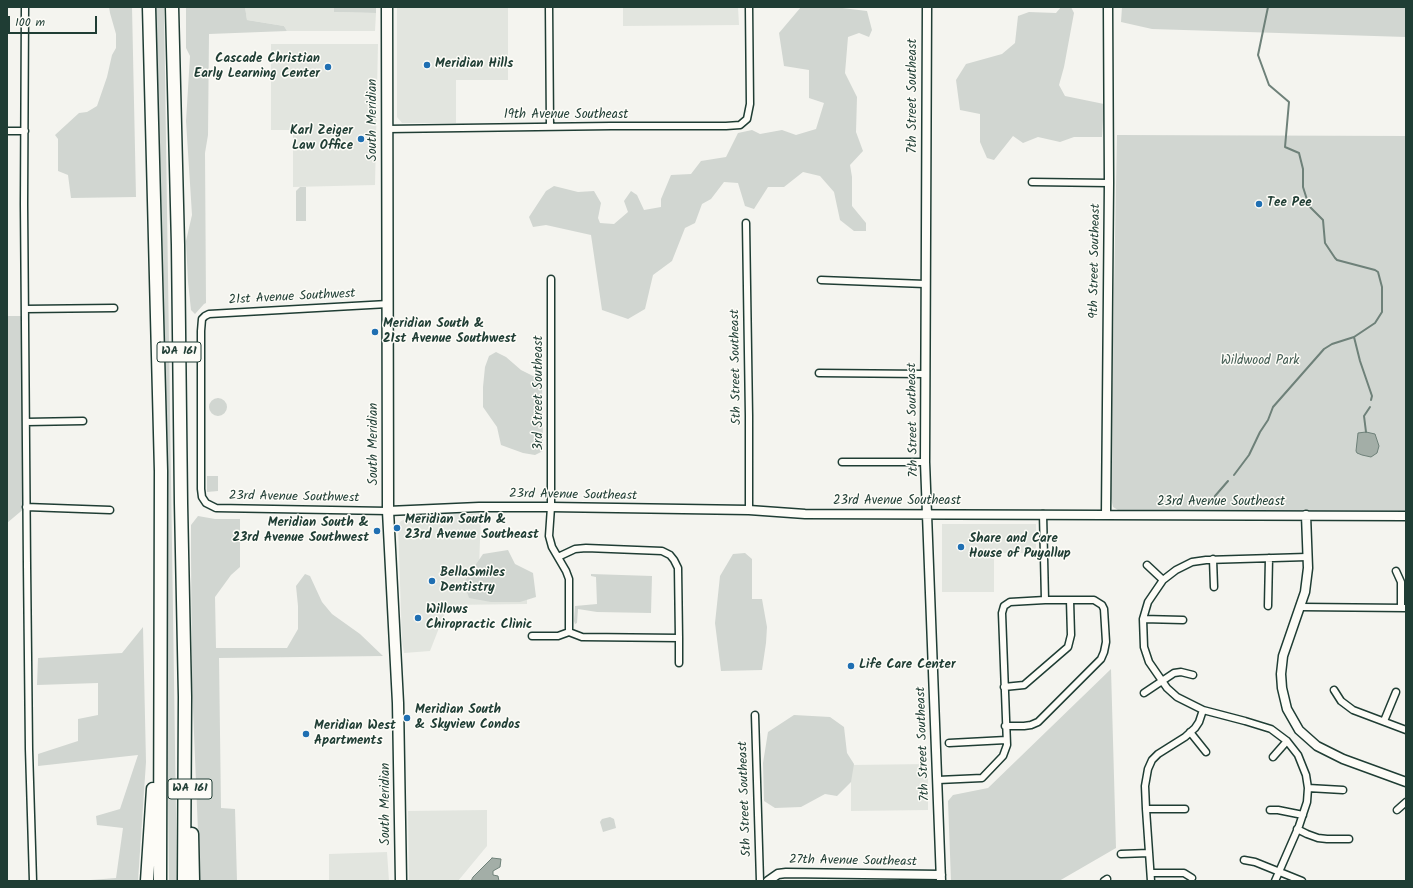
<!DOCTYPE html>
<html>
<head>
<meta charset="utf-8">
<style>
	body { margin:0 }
	#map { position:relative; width:1413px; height:888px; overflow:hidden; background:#f4f4ef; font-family:Kalam,sans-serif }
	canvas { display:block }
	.frame { position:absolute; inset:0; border:8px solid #1f3d34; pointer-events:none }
	.scale { position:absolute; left:8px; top:16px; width:89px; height:18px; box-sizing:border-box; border:2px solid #1f3d34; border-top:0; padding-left:5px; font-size:12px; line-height:14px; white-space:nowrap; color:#1f3d34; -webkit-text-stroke:3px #fdfcf7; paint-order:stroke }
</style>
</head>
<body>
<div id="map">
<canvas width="1413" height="888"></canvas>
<div class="frame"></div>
<div class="scale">100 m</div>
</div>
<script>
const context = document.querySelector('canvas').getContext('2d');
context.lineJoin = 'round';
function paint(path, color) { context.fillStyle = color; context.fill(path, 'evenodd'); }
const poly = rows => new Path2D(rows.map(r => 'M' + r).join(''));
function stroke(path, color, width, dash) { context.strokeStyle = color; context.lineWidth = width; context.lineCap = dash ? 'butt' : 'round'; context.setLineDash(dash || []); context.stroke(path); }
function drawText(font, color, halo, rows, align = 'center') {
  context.font = font + ' Kalam,sans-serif'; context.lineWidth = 3; context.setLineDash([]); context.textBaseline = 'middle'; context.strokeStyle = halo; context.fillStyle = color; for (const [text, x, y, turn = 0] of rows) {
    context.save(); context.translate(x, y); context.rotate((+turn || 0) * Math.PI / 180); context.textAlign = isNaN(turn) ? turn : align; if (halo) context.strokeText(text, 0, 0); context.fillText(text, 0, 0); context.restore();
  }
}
paint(poly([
	[245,7,334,7,334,12,376,13,375,31,287,31,284,26,247,20],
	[397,7,508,7,508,80,456,80,456,123,402,123,397,117],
	[623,7,738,7,739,25,623,26],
	[271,44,378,44,375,185,293,187,293,130,271,130],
	[459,512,481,512,479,568,527,571,527,604,448,605,430,651,404,653,402,641,398,525,401,521,411,517],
	[942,524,1036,524,1036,553,994,553,994,592,942,592],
	[928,764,928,810,851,811,851,765],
	[487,810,487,846,458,881,409,881,408,811],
	[387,852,389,881,329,881,329,854]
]), '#e2e5df');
paint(poly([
	[109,7,132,7,136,197,71,198,68,175,58,171,58,139,55,135,79,113,87,112,97,106,107,77,112,55,116,48,116,34,110,13],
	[155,7,164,7,177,881,169,881,162,337],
	[186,7,245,7,247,20,284,26,287,31,209,34,208,135,205,153,206,303,204,304,195,314,191,310,188,282,186,241,192,215,186,121,190,56,186,48],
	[334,7,376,7,376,13,334,12],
	[801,7,834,7,867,11,872,30,869,37,859,33,848,37,845,73,857,97,856,132,863,151,850,165,852,177,852,206,866,223,866,231,854,231,840,220,834,192,820,176,803,172,784,187,768,187,754,209,745,206,738,183,724,182,711,199,702,204,695,223,685,228,672,261,653,275,645,309,628,319,602,310,591,235,546,225,533,227,529,217,546,191,554,186,578,192,594,191,601,203,598,218,600,223,614,224,628,212,624,201,631,191,637,195,644,210,661,207,661,199,671,175,691,174,701,161,726,157,738,133,752,130,760,134,782,130,796,135,816,129,824,103,809,98,809,70,784,66,779,33],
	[1061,7,1071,7,1074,13,1064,67,1059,85,1065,96,1104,104,1102,137,1074,137,1060,142,1038,137,1023,143,1013,136,994,160,987,158,980,142,980,114,960,110,956,80,966,64,1002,54,1015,43,1018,16,1029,12,1056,13],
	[1122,7,1406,7,1406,37,1152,29,1121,22],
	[1117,135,1406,136,1406,511,1118,510,1113,507,1110,494],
	[300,187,306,187,306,221,296,221,296,191],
	[7,316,25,316,26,507,7,523],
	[496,352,506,357,521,370,535,377,542,387,543,451,535,455,523,453,501,445,497,427,483,407,483,387,485,367,489,356],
	'209 407a9 9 0 1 1 18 0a9 9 0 1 1-18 0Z',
	[207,476,218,476,218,491,207,492],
	[198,516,215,519,240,519,240,567,231,575,215,597,216,648,287,648,298,629,298,606,296,586,305,574,310,576,322,602,332,614,360,634,383,656,219,658,221,808,235,809,237,881,200,881,192,684,191,555,191,525],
	[508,550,515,564,533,573,536,597,520,602,491,602,469,598,464,582,483,554],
	[745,553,752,559,752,599,762,599,767,627,766,643,762,670,721,671,715,623,720,576,733,554],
	[591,574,652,576,651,613,597,612,578,609,577,623,575,624,574,621,575,606,597,604,596,577,591,576],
	[143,627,146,762,138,881,78,881,116,878,123,828,97,825,96,816,120,809,138,755,38,766,38,754,78,741,78,719,98,715,98,683,37,685,38,658,122,653],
	[1111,669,1116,848,1059,881,951,881,948,801,953,795,988,788],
	[794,715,830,717,844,727,847,753,854,764,851,782,837,796,825,794,801,807,775,808,764,801,763,763,768,732],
	[610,817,614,819,616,828,603,832,600,822,602,819]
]), '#d1d6d1');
const water = poly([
	[1366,432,1375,434,1379,446,1377,453,1371,457,1362,455,1357,453,1356,451,1358,433,1366,432],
	[492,858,501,859,500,867,493,871,493,875,498,876,499,881,471,881,473,877,492,858]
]);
paint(water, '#a3aea7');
stroke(water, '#6e8179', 1);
stroke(poly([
	[1268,7,1258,55,1269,85,1289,102,1285,147,1299,153,1303,169,1303,187,1309,206,1323,220,1325,243,1335,258,1337,260,1375,270,1378,272,1382,287,1382,312,1375,323,1354,337,1360,361,1372,396,1371,400],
	[1366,432,1364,416,1370,407],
	[1234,475,1249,455,1260,432,1268,420,1273,407,1324,349,1332,344,1354,337],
	[1213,503,1215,496,1228,481]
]), '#6e8179', 2);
const minor = poly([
	[25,7,24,204,27,565,29,749,33,881],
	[549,7,550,126],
	[387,129,611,126,726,126,740,125,747,119,750,104,749,7],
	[7,131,25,131],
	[1032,182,1109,183],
	[746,223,749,416,749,510],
	[551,279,551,507,549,536,552,547,566,571,569,579,569,632],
	[821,280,925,284],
	[388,304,209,314,205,316,202,319,201,331,201,489,202,497,206,503,216,508,388,511],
	[25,309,114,308],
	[819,373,925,374],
	[26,422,83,421],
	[842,462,925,462],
	[26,507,110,510],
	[1213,559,1214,587],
	[1147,565,1163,580],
	[1396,571,1401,582,1401,608],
	[1268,606,1269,558],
	[1301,607,1406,608],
	[1143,619,1183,620],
	[532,636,558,636,569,632,582,637,679,638,678,568,674,560,670,555,662,551,586,548,575,549,558,557],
	[679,638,679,663],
	[1004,687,1024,685,1068,647,1071,635,1070,600],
	[1334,690,1341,701,1353,710,1406,730],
	[1144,693,1174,673,1181,672,1193,675],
	[755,715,760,881],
	[1384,721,1396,692],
	[1005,726,1024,726,1031,725,1038,722,1101,659,1104,652,1106,642,1104,609,1102,605,1094,600,1045,600],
	[1190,732,1206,752],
	[949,743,1006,740],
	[1273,757,1287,741],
	[938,780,982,778,1003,756,1007,745,1002,613,1004,606,1010,602,1045,600,1043,514],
	[1308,788,1343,790],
	[1146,809,1185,809],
	[1270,810,1278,810,1303,815],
	[1397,810,1406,802],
	[1297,829,1307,834,1318,838,1327,839,1349,839],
	[1121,854,1149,853],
	[1244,860,1255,862,1302,881],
	[1151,873,1184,873,1192,878],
	[1104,881,1107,879],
	[1151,881,1146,809,1145,786,1148,769,1152,760,1158,754,1185,737,1195,728,1199,722,1203,710],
	[1275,881,1299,826,1307,802,1308,788,1306,775,1298,755,1287,741,1271,729,1245,721,1203,710,1177,697,1167,688,1149,662,1144,647,1143,619,1148,602,1163,580,1176,570,1192,562,1206,560,1307,557]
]);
const tertiary = poly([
	[927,7,925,462,941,881],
	[388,511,479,507,551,507,749,510,805,514,1406,516],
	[1106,515,1109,183,1108,7],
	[1306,515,1308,568,1305,592,1283,656,1281,674,1282,688,1287,709,1299,730,1317,746,1343,759,1406,782],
	[768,881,778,874,786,873,941,875]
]);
const primary = poly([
	[387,7,388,511,398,703,401,881]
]);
const motorway = poly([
	[149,7,161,471,160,881],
	[172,7,178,245,181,503,185,697,184,881],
	[192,834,193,881],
	[147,881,153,789]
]);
stroke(minor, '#1f3d34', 9);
stroke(tertiary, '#1f3d34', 11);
stroke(primary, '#1f3d34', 13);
stroke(motorway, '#1f3d34', 15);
stroke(minor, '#fdfcf7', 6);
stroke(tertiary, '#fdfcf7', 8);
stroke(primary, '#fdfcf7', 10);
stroke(motorway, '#fdfcf7', 12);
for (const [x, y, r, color] of [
	[427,65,4,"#1f6fb2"],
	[328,67,4,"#1f6fb2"],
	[361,139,4,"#1f6fb2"],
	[1259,204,4,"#1f6fb2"],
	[375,332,4,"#1f6fb2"],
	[397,528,4,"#1f6fb2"],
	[377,531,4,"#1f6fb2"],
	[961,547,4,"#1f6fb2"],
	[432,581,4,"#1f6fb2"],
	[418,618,4,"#1f6fb2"],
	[851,666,4,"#1f6fb2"],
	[407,718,4,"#1f6fb2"],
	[306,734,4,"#1f6fb2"]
]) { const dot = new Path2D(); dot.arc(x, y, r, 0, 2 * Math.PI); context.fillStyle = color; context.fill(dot); stroke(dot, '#fdfcf7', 1.5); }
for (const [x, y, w] of [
	[179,352,44],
	[190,789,44]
]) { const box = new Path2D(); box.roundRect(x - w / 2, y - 10, w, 20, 3); context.fillStyle = '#fdfcf7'; context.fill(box); stroke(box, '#1f3d34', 1); }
drawText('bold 12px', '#1f3d34', null, [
	["WA 161",179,352],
	["WA 161",190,789]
]);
drawText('bold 13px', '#1f3d34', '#fdfcf7', [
	["Cascade Christian",320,60,"right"],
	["Early Learning Center",320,75,"right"],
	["Meridian Hills",435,65],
	["Karl Zeiger",353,132,"right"],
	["Law Office",353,147,"right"],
	["Tee Pee",1267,204],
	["Meridian South &",383,325],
	["21st Avenue Southwest",383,340],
	["Meridian South &",405,521],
	["23rd Avenue Southeast",405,536],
	["Meridian South &",369,524,"right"],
	["23rd Avenue Southwest",369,539,"right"],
	["Share and Care",969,540],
	["House of Puyallup",969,555],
	["BellaSmiles",440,574],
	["Dentistry",440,589],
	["Willows",426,611],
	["Chiropractic Clinic",426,626],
	["Life Care Center",859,666],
	["Meridian South",415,711],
	["& Skyview Condos",415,726],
	["Meridian West",314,727],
	["Apartments",314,742]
], 'left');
drawText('13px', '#1f3d34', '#fdfcf7', [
	["7th Street Southeast",914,96,-90],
	["19th Avenue Southeast",566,116],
	["South Meridian",374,120,-90],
	["9th Street Southeast",1096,261,-89],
	["21st Avenue Southwest",292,298,-3],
	["5th Street Southeast",737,367,-91],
	["3rd Street Southeast",540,393,-90],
	["7th Street Southeast",914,420,-91],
	["South Meridian",375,444,-90],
	["23rd Avenue Southeast",573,496,1],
	["23rd Avenue Southwest",294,498,1],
	["23rd Avenue Southeast",897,502],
	["23rd Avenue Southeast",1221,503],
	["7th Street Southeast",924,744,-92],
	["5th Street Southeast",746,799,-92],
	["South Meridian",387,804,-90],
	["27th Avenue Southeast",853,862,1]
]);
drawText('13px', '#435c53', '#fdfcf7', [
	["Wildwood Park",1260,362]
]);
</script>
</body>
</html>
